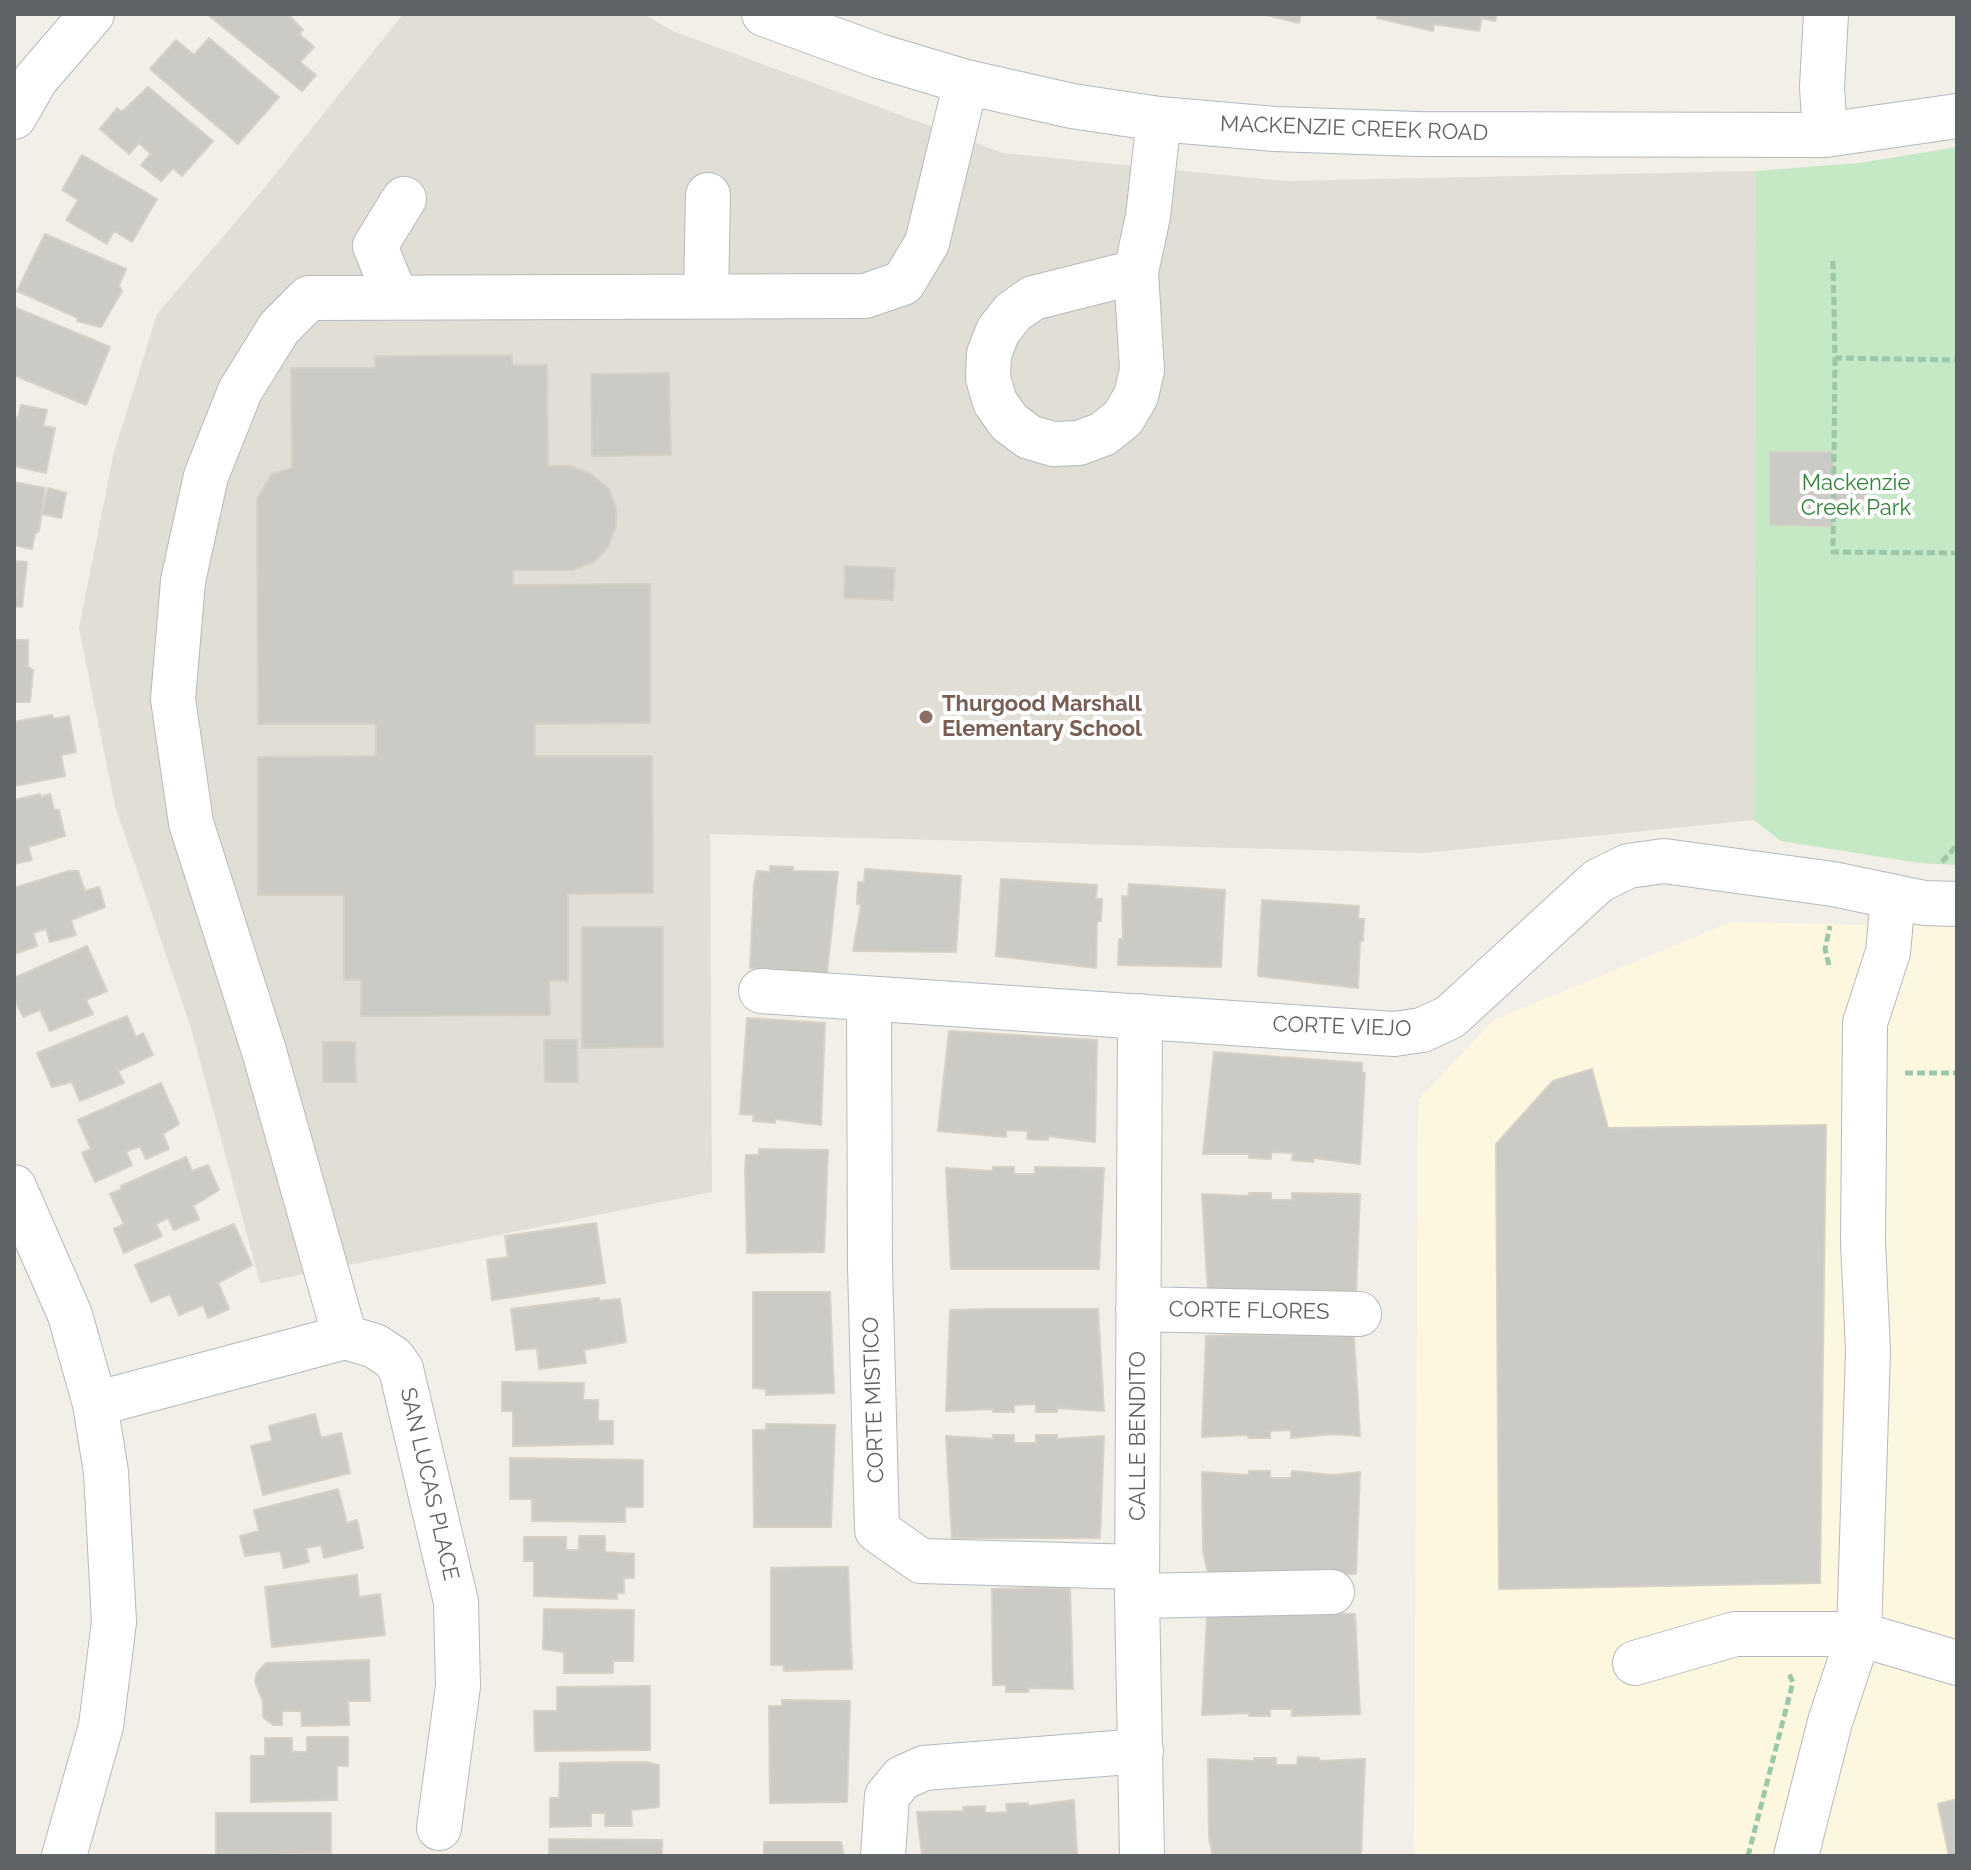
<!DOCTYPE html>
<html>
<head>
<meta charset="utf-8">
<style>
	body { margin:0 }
	#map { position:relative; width:1971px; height:1870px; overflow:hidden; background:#f1efe8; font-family:Raleway,sans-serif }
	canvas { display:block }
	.frame { position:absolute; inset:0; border:16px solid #5f6368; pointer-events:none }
</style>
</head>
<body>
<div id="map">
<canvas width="1971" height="1870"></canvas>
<div class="frame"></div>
</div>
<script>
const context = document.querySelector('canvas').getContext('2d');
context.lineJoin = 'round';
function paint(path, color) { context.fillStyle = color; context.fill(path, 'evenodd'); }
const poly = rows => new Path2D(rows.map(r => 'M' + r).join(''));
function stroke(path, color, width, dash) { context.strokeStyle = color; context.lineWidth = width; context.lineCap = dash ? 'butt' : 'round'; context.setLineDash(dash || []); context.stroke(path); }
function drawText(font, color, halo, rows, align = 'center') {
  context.font = font + ' Raleway,sans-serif'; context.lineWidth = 8; context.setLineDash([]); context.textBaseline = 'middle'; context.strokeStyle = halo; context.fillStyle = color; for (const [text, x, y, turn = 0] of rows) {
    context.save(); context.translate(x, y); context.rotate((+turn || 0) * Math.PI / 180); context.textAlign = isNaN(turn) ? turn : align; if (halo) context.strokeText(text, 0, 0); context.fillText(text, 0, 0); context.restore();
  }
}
paint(poly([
	[1731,922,1957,927,1957,1856,1414,1856,1418,1100,1494,1020]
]), '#fef7e0');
paint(poly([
	[403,14,643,14,673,31,1003,153,1285,181,1756,171,1754,820,1424,853,710,834,712,1192,260,1283,191,1028,115,806,79,628,113,456,157,314,266,186]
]), '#e1ded6');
paint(poly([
	[1957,147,1957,865,1919,863,1781,841,1754,820,1756,171,1859,163]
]), '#c5e8c5');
const building = poly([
	[207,14,288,14,303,30,299,34,314,47,300,62,316,75,302,91,207,14],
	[1262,14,1301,14,1299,23,1262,14],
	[1378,14,1497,14,1495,21,1482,18,1479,31,1434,24,1433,31,1377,18,1378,14],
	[209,38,279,97,238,144,150,69,176,40,194,55,209,38],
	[148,87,213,141,182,176,173,168,161,181,141,165,151,154,139,143,129,154,100,129,117,108,122,112,148,87],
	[82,155,157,199,132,242,114,231,107,244,66,220,78,200,62,190,82,155],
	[45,234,126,269,119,285,122,291,101,327,77,321,78,318,17,291,45,234],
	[14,307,110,347,86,405,14,375,14,307],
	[512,355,512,365,547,365,548,466,570,466,591,474,609,489,616,508,616,526,608,547,594,562,572,570,513,570,513,585,650,584,650,723,535,724,535,756,652,756,653,893,568,894,568,981,549,981,550,1015,361,1016,361,980,344,980,344,895,258,895,258,757,376,756,376,724,258,724,257,498,272,474,292,468,291,368,375,368,375,356,512,355],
	[669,373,671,455,592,456,591,374,669,373],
	[21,405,47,410,43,426,55,428,46,473,14,466,14,417,18,418,21,405],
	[1770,452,1833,452,1833,478,1865,478,1865,501,1833,501,1833,526,1770,525,1770,452],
	[14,482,45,488,39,531,35,533,32,549,14,545,14,482],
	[48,488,66,493,61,518,42,514,48,488],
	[14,561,27,562,22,607,14,606,14,561],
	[845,566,895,568,893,600,844,598,845,566],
	[14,640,28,640,28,667,33,670,30,702,14,702,14,640],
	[52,715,53,719,69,716,76,752,61,755,65,776,14,786,14,722,52,715],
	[40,794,41,797,50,794,54,810,59,810,65,836,28,847,32,860,14,864,14,800,40,794],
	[770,866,793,867,793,871,838,872,827,973,750,968,754,884,757,871,770,872,770,866],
	[865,869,961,876,956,952,853,951,861,905,857,904,858,882,864,882,865,869],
	[69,871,78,871,85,891,99,887,105,907,71,920,76,935,50,942,46,929,33,933,37,946,14,954,14,888,69,871],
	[1001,879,1097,885,1096,899,1102,899,1101,921,1097,921,1096,968,996,956,1001,879],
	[1129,884,1225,890,1221,967,1118,965,1119,939,1123,939,1122,896,1128,897,1129,884],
	[1262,900,1359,906,1358,919,1364,919,1363,941,1360,941,1358,988,1258,976,1262,900],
	[582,927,663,927,663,1047,582,1048,582,927],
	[87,946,107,991,86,1000,93,1014,50,1031,40,1010,23,1017,14,998,14,978,87,946],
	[127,1016,136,1037,143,1033,153,1055,118,1071,124,1083,80,1101,72,1082,52,1087,37,1053,127,1016],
	[747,1018,825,1023,821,1125,775,1119,775,1123,753,1121,754,1115,740,1114,747,1018],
	[949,1031,1097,1040,1095,1142,1048,1136,1048,1140,1027,1139,1028,1131,1006,1130,1006,1137,938,1131,949,1031],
	[544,1040,577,1040,578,1082,545,1082,544,1040],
	[323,1042,355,1042,356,1082,323,1082,323,1042],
	[1214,1052,1362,1063,1362,1073,1365,1073,1360,1164,1314,1158,1313,1162,1292,1160,1293,1153,1271,1152,1271,1159,1249,1158,1249,1154,1203,1154,1214,1052],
	[1592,1069,1608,1128,1826,1125,1820,1583,1499,1589,1496,1144,1553,1081,1592,1069],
	[161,1083,179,1124,163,1134,169,1149,146,1159,140,1146,126,1152,132,1165,95,1182,82,1153,91,1149,78,1120,161,1083],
	[759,1149,828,1150,824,1252,747,1253,745,1168,746,1155,759,1155,759,1149],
	[186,1157,192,1171,208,1165,219,1190,193,1206,199,1219,174,1230,168,1218,156,1224,162,1236,124,1253,114,1229,124,1224,110,1194,122,1189,121,1186,186,1157],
	[993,1167,1014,1167,1014,1174,1035,1174,1035,1167,1104,1168,1099,1269,951,1269,946,1168,993,1171,993,1167],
	[1249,1193,1271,1193,1271,1200,1292,1200,1292,1193,1360,1194,1356,1295,1208,1295,1202,1194,1249,1196,1249,1193],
	[596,1223,605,1283,492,1300,487,1260,508,1257,505,1236,596,1223],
	[234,1224,252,1265,218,1283,229,1309,208,1318,203,1305,179,1315,170,1294,151,1302,135,1265,234,1224],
	[753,1292,830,1292,834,1393,766,1395,766,1389,753,1388,753,1292],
	[599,1298,599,1301,620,1299,626,1342,584,1350,586,1363,539,1369,537,1348,516,1350,511,1309,599,1298],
	[986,1309,1098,1309,1104,1411,1057,1408,1057,1412,1036,1412,1036,1404,1014,1405,1014,1412,993,1412,993,1409,946,1411,950,1310,986,1309],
	[1241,1335,1354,1336,1360,1436,1333,1434,1291,1438,1291,1430,1270,1431,1270,1438,1248,1438,1248,1435,1202,1437,1206,1336,1241,1335],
	[502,1382,584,1383,583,1400,598,1400,598,1421,613,1421,613,1444,513,1446,513,1411,502,1411,502,1382],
	[315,1414,321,1438,341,1433,350,1473,263,1495,251,1446,272,1441,269,1426,315,1414],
	[766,1424,835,1425,831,1527,754,1527,753,1430,766,1430,766,1424],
	[993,1435,1014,1435,1014,1443,1036,1443,1036,1435,1057,1435,1057,1439,1104,1436,1100,1538,952,1538,946,1436,993,1439,993,1435],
	[510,1458,643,1460,643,1507,625,1507,625,1522,532,1521,532,1499,510,1499,510,1458],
	[1249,1471,1270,1471,1270,1478,1291,1478,1292,1471,1334,1475,1360,1472,1356,1574,1208,1573,1203,1551,1202,1472,1249,1475,1249,1471],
	[338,1489,347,1523,357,1520,363,1548,324,1558,321,1545,306,1548,309,1562,284,1568,280,1551,245,1556,240,1536,259,1531,254,1510,338,1489],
	[579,1536,605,1536,605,1552,634,1554,634,1578,624,1578,624,1593,617,1593,617,1599,534,1596,534,1561,524,1561,524,1537,566,1537,566,1550,579,1550,579,1536],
	[826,1567,848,1567,852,1669,784,1671,784,1665,771,1665,771,1568,826,1567],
	[357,1575,359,1597,380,1594,385,1635,272,1647,265,1587,357,1575],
	[1033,1588,1070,1588,1073,1689,1028,1688,1028,1692,1006,1692,1006,1685,993,1685,992,1589,1033,1588],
	[544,1609,634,1610,633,1661,613,1661,613,1673,564,1673,564,1652,543,1649,544,1609],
	[1318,1613,1355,1614,1360,1714,1292,1716,1292,1709,1270,1709,1270,1716,1249,1716,1249,1713,1202,1715,1207,1614,1318,1613],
	[369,1660,370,1701,348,1701,349,1725,302,1726,301,1711,282,1711,282,1725,273,1725,263,1717,263,1702,255,1682,257,1673,266,1663,369,1660],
	[650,1686,650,1750,535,1751,534,1711,557,1711,557,1687,650,1686],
	[782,1700,850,1701,847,1802,770,1803,769,1706,782,1706,782,1700],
	[307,1737,348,1737,348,1766,337,1766,337,1800,251,1802,251,1756,265,1756,265,1738,292,1738,292,1752,307,1752,307,1737],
	[1298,1757,1319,1758,1319,1761,1365,1759,1361,1856,1213,1856,1209,1838,1208,1759,1254,1761,1254,1758,1276,1758,1276,1765,1297,1765,1298,1757],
	[645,1762,659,1765,659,1807,631,1810,632,1826,605,1826,605,1813,591,1813,591,1826,550,1827,550,1798,559,1798,560,1763,645,1762],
	[1957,1799,1957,1856,1949,1856,1938,1804,1957,1799],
	[1074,1800,1077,1856,922,1856,917,1812,964,1811,963,1807,985,1806,985,1813,1007,1812,1006,1804,1028,1803,1028,1806,1074,1800],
	[216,1813,331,1813,331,1853,216,1856,216,1813],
	[549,1839,662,1840,662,1856,549,1856,549,1839],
	[764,1842,841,1842,844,1856,764,1856,764,1842]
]);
paint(building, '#cccac5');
stroke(building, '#d6d1c6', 2);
const minor = poly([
	[764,14,879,56,966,82,1072,106,1159,119,1275,129,1418,134,1825,135,1957,116],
	[14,117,36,79,92,14],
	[1825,135,1822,87,1826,14],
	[1136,272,1033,298,1013,312,998,331,989,354,988,378,995,402,1009,422,1029,437,1053,444,1079,443,1103,434,1123,418,1136,396,1142,370,1136,272,1148,216,1159,119],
	[395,295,375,246,404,199],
	[706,295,708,195],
	[761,991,1394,1034,1422,1030,1450,1017,1598,881,1628,866,1664,861,1833,884,1924,903,1957,904],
	[869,1000,870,1267,877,1530,921,1561,1137,1567],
	[1140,1016,1137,1596,1142,1856],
	[14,1187,70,1315,95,1404,106,1472,114,1622,101,1726,64,1856],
	[1138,1309,1359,1314],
	[345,1337,264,1051,191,823,173,699,183,581,206,476,240,391,279,328,309,298,865,296,903,283,927,243,966,82],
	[95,1404,345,1337,375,1346,393,1358,401,1369,456,1602,458,1686,439,1828],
	[1137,1596,1332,1592],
	[1635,1663,1735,1634,1859,1634,1957,1663],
	[883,1856,887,1796,902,1778,924,1768,1141,1751],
	[1796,1856,1830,1722,1859,1634,1868,1351,1863,1242,1865,1023,1888,952,1893,898]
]);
stroke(minor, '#b5b8bc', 46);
stroke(poly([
	[1833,261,1835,358,1957,360],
	[1835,358,1833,552,1957,553],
	[1942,862,1957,845],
	[1829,965,1825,949,1830,926],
	[1905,1073,1957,1073],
	[1748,1856,1793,1682,1789,1674]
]), '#9cc7a9', 5, [8, 4]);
stroke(minor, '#fff', 44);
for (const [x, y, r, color] of [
	[926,717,8,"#8d6e63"]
]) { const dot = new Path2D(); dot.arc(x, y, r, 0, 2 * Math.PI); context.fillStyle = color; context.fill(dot); stroke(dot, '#fff', 3); }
drawText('22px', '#5f6368', '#fff', [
	["MACKENZIE CREEK ROAD",1354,129,2],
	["CORTE VIEJO",1342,1027,2],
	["CORTE FLORES",1249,1311,1],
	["CORTE MISTICO",874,1400,-92],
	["CALLE BENDITO",1138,1436,-90],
	["SAN LUCAS PLACE",429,1484,77]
]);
drawText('22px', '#348238', '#fff', [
	["Mackenzie",1856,483],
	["Creek Park",1856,508]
]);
drawText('bold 22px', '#785e54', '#fff', [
	["Thurgood Marshall",942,704],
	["Elementary School",942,729]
], 'left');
</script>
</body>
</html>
